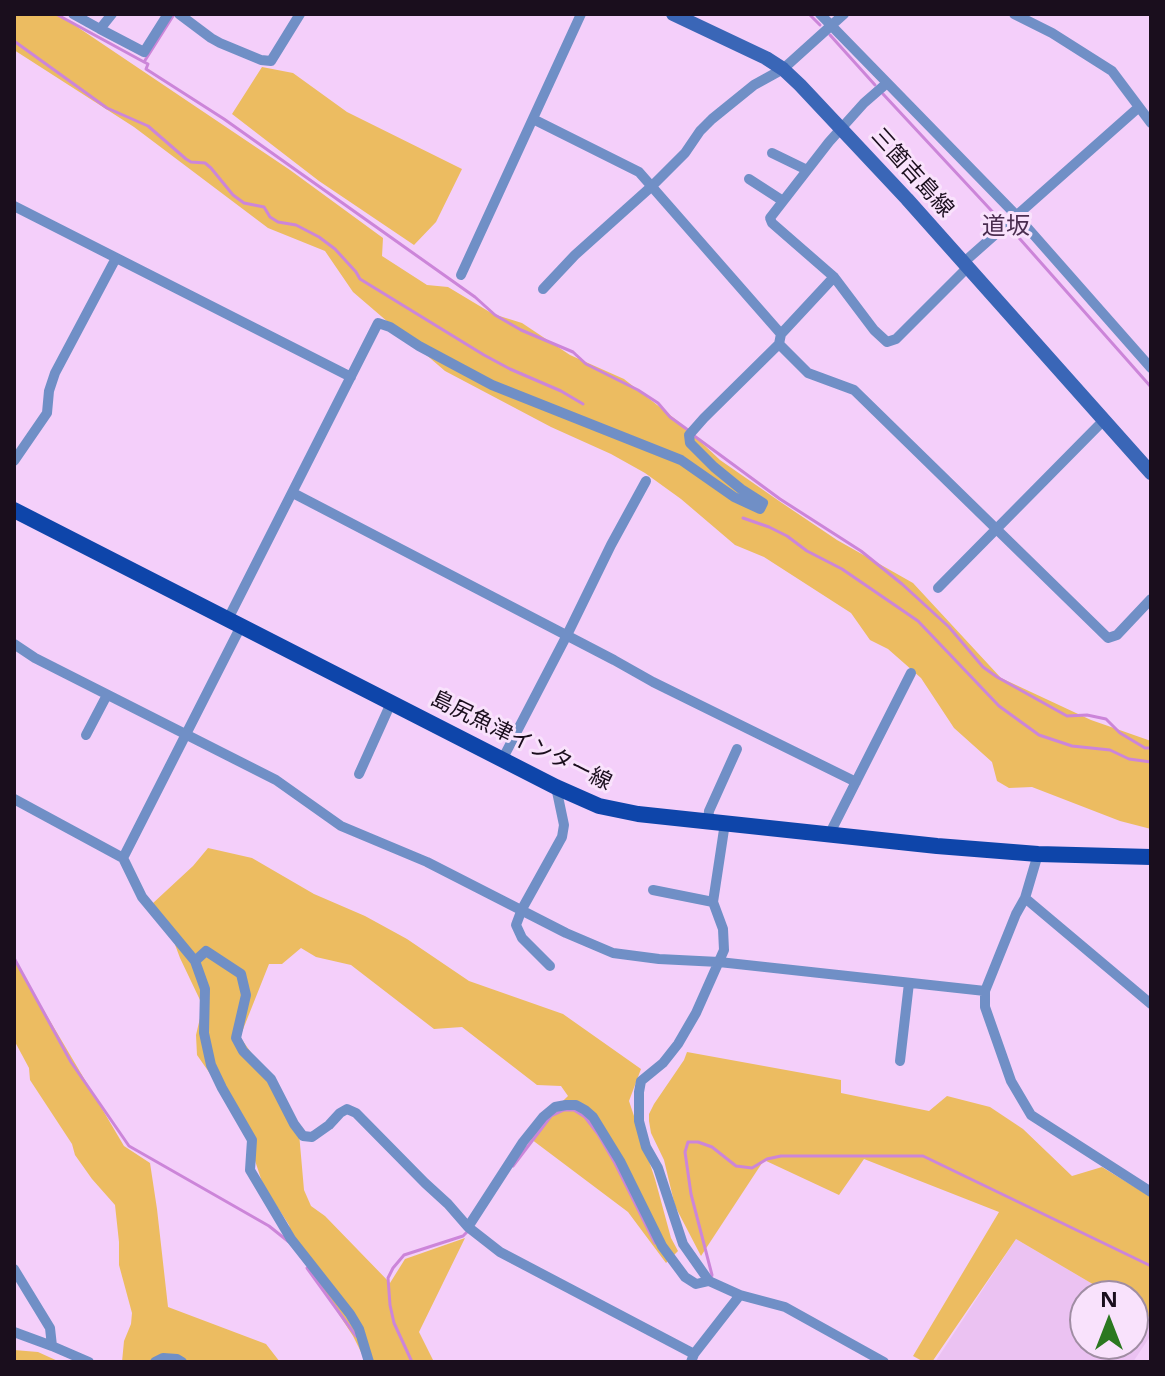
<!DOCTYPE html>
<html>
<head>
<meta charset="utf-8">
<style>
	body { margin:0 }
	#map { position:relative; width:1165px; height:1376px; overflow:hidden; background:#f4cffa; font-family:"Open Sans",sans-serif }
	canvas { display:block }
	.frame { position:absolute; inset:0; border:16px solid #1a0e1d; pointer-events:none }
	.north { position:absolute; left:1069px; top:1280px; width:80px; height:80px; box-sizing:border-box; background:#f9e2fc; border:2px solid #a08da3; border-radius:50%; rotate:0deg; font-size:22px; font-weight:700; line-height:32px; text-align:center; color:#1a0e1d }
	.north::after { content:''; display:block; margin:auto; width:28px; height:36px; background:#2b7820; clip-path:polygon(50% 0,100% 100%,50% 72%,0 100%) }
</style>
</head>
<body>
<div id="map">
<canvas width="1165" height="1376"></canvas>
<div class="frame"></div>
<div class="north">N</div>
</div>
<script>
const context = document.querySelector('canvas').getContext('2d');
context.lineJoin = 'round';
function paint(path, color) { context.fillStyle = color; context.fill(path, 'evenodd'); }
const poly = rows => new Path2D(rows.map(r => 'M' + r).join(''));
function stroke(path, color, width, dash) { context.strokeStyle = color; context.lineWidth = width; context.lineCap = dash ? 'butt' : 'round'; context.setLineDash(dash || []); context.stroke(path); }
function drawText(font, color, halo, rows, align = 'center') {
  context.font = font + ' "Open Sans","Noto Sans JP",sans-serif'; context.lineWidth = 6; context.setLineDash([]); context.textBaseline = 'middle'; context.strokeStyle = halo; context.fillStyle = color; for (const [text, x, y, turn = 0] of rows) {
    context.save(); context.translate(x, y); context.rotate((+turn || 0) * Math.PI / 180); context.textAlign = isNaN(turn) ? turn : align; if (halo) context.strokeText(text, 0, 0); context.fillText(text, 0, 0); context.restore();
  }
}
paint(poly([
	[1016,1239,1113,1296,1085,1296,1085,1344,1133,1344,1133,1308,1151,1318,1151,1335,1133,1362,935,1362]
]), '#ebc2f2');
paint(poly([
	[14,14,58,14,290,170,383,238,382,256,427,285,448,287,493,314,522,323,570,355,624,379,684,426,720,460,782,503,837,540,913,583,1001,678,1091,720,1151,741,1151,829,1120,821,1032,787,1009,788,997,781,992,762,954,728,921,678,888,649,870,640,851,613,764,557,735,545,681,499,645,473,611,454,551,427,445,371,353,292,325,251,268,228,134,127,14,50],
	[262,67,293,73,347,112,462,169,436,222,414,245,319,181,232,114],
	[208,848,252,858,314,894,365,916,407,939,469,981,563,1014,641,1069,629,1101,655,1179,671,1238,678,1251,666,1263,628,1212,527,1136,568,1096,561,1086,537,1085,462,1027,434,1029,351,965,316,957,301,948,282,964,269,964,240,1037,272,1082,299,1133,304,1190,311,1206,325,1216,390,1283,405,1259,465,1238,419,1332,434,1362,366,1362,353,1336,295,1247,289,1225,263,1185,241,1118,197,1055,196,1035,200,1018,200,1000,180,958,167,923,152,904,193,866],
	[14,960,124,1146,150,1163,157,1209,168,1307,266,1344,280,1362,122,1362,124,1341,131,1324,132,1313,119,1265,119,1242,115,1205,92,1179,75,1155,72,1144,30,1080,29,1068,14,1040],
	[687,1052,841,1080,841,1093,929,1111,947,1096,990,1107,1023,1129,1072,1176,1102,1167,1151,1197,1151,1318,1133,1308,1133,1296,1113,1296,1016,1239,932,1362,924,1362,913,1356,999,1212,864,1159,839,1195,764,1160,701,1256,675,1206,664,1160,651,1133,649,1121,649,1114,654,1104,684,1060],
	[14,1350,38,1352,60,1362,14,1362]
]), '#ecbc61');
stroke(poly([
	[56,14,144,62,148,64,146,69,224,119,475,297,495,315,521,330,573,352,586,364,638,390,658,403,670,417,688,430],
	[809,14,820,25],
	[830,35,875,85],
	[14,41,107,108,148,126,186,159,191,162,205,163,211,168,233,195,244,203,264,207,270,217,278,222,296,225,319,237,335,249,356,272,360,279,484,355,510,369,561,391,583,404],
	[144,62,173,16,171,15],
	[883,94,1002,222],
	[1012,230,1151,387],
	[693,435,780,499,861,551,902,584,949,627,983,667,997,677,1067,716,1087,715,1106,719,1120,733,1145,748,1151,748],
	[743,518,769,527,787,536,807,551,842,569,918,621,999,706,1039,735,1072,746,1110,750,1129,759,1151,762],
	[14,958,71,1062,129,1146,269,1226,289,1242],
	[513,1166,551,1116,564,1110,574,1110,585,1117,598,1134,615,1163,655,1243],
	[307,1268,356,1336],
	[711,1279,712,1275,691,1194,685,1152,688,1142,698,1142,712,1147,736,1166,752,1168,767,1159,781,1156,923,1156,1151,1266],
	[412,1362,394,1323,390,1305,388,1278,393,1268,404,1255,463,1236,468,1231]
]), '#cc85d9', 3);
stroke(poly([
	[73,14,100,29,112,14],
	[179,14,211,38,220,43,261,60,271,61,300,14],
	[820,14,1017,216,1151,368],
	[1014,14,1052,33,1112,71,1151,123],
	[100,29,144,52,168,14],
	[887,83,864,103,829,142,770,218,772,223,834,277,874,330,887,342,896,339,967,268],
	[533,119,639,172,781,334],
	[772,153,807,170],
	[749,179,783,201],
	[14,206,351,377],
	[963,263,1139,107],
	[461,275,581,14],
	[543,289,575,255,652,186,685,153,700,131,712,119,754,85,783,69,844,14],
	[779,344,808,373,854,390,1108,638,1117,635,1151,599],
	[14,461,47,413,49,391,55,373,116,258],
	[293,493,614,660,653,682,856,782],
	[938,588,1104,420],
	[228,619,378,323,390,327,419,346,492,385,681,460,734,497,760,509,763,503,741,489,714,467,690,443,689,435,704,418,779,344,781,334,834,277],
	[14,644,35,658,276,780,341,826,427,862,566,933,613,953,659,959,719,962,985,991],
	[86,735,107,695],
	[502,760,567,635,611,545,646,481],
	[359,774,391,703],
	[14,799,123,858,142,897,195,961,205,989,204,1033,211,1065,222,1088,252,1140,250,1170,291,1239,350,1314,359,1329,369,1362],
	[708,821,709,811,737,749],
	[725,823,713,902,723,929,724,950,696,1013,678,1044,663,1063,641,1081,639,1092,639,1121,646,1147,658,1168,683,1244,709,1281,740,1295,785,1307,884,1362],
	[830,833,911,673],
	[1038,854,1025,898,1016,914,985,991,985,1007,1011,1081,1031,1115,1151,1192],
	[123,858,241,626],
	[653,890,713,902],
	[1025,898,1151,1004],
	[195,961,206,951,241,974,246,995,236,1038,243,1051,271,1079,294,1124,303,1136,312,1137,329,1125,340,1113,347,1109,356,1113,425,1183,448,1204,468,1227,500,1252,694,1354],
	[550,966,522,938,516,925,522,909,562,837,564,825,556,787],
	[900,1061,909,983],
	[468,1227,523,1142,543,1117,555,1107,566,1105,576,1105,585,1110,593,1117,620,1161,662,1246,685,1277,696,1284,709,1281],
	[14,1269,50,1328,52,1346,14,1332],
	[52,1346,89,1362],
	[155,1362,163,1358,177,1359,182,1362],
	[691,1362,694,1354,740,1295]
]), '#708fc6', 10);
stroke(poly([
	[673,14,766,58,783,69,800,85,907,199,1151,473]
]), '#3a66b7', 14);
stroke(poly([
	[14,510,556,787,599,806,638,814,937,846,1038,854,1151,857]
]), '#0e45aa', 16);
drawText('22px', '#1a0e1d', '#f9e2fc', [
	["三箇吉島線",912,173,48],
	["島尻魚津インター線",521,741,26]
]);
drawText('24px', '#4b2e50', '#f9e2fc', [
	["道坂",1006,227]
]);
</script>
</body>
</html>
